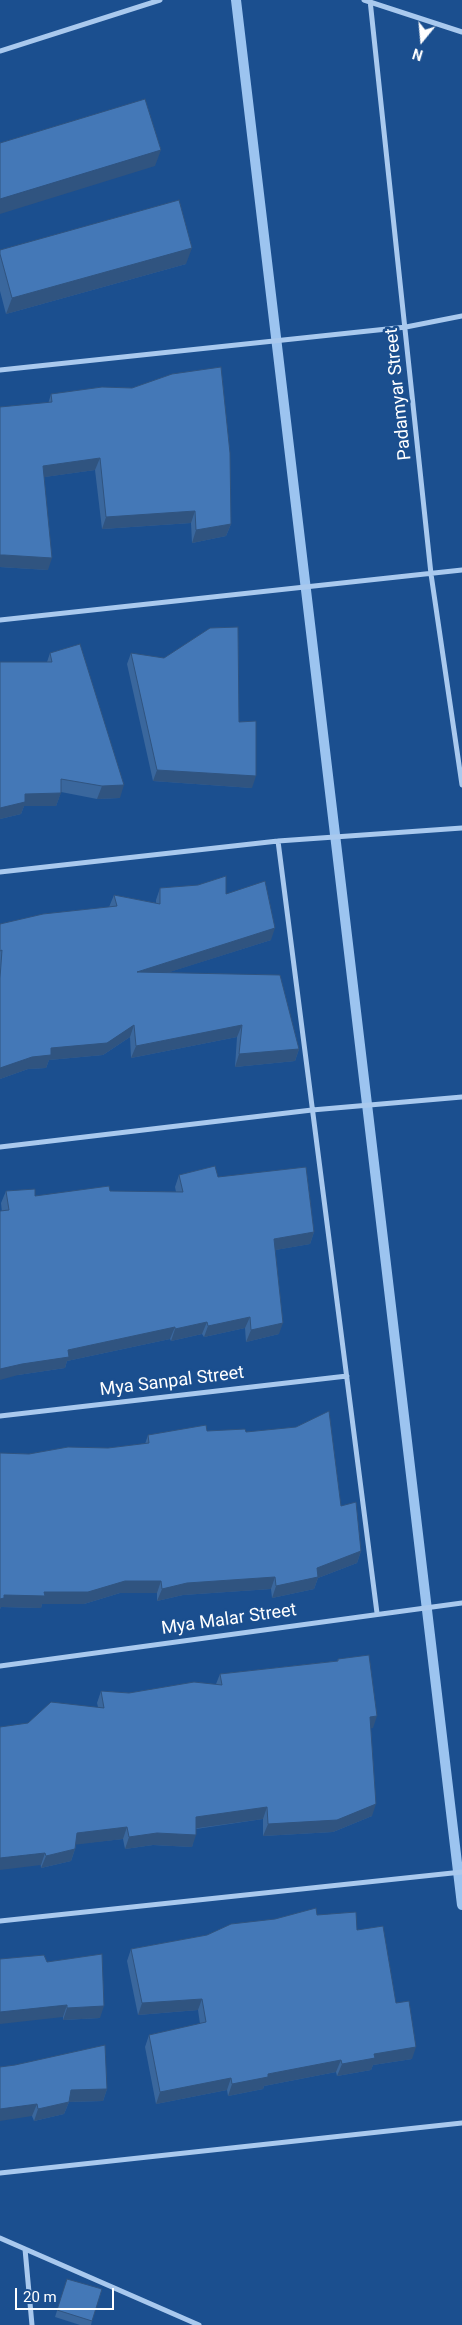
<!DOCTYPE html>
<html>
<head>
<meta charset="utf-8">
<style>
	body { margin:0 }
	#map { position:relative; width:462px; height:2325px; overflow:hidden; background:#1b4f8f; font-family:Roboto,sans-serif }
	canvas { display:block }
	.north { position:absolute; left:397px; top:15px; width:50px; height:50px; -webkit-text-stroke:4px #1b4f8f; paint-order:stroke; rotate:197deg; font-size:14px; font-weight:700; line-height:20px; text-align:center; color:#fff }
	.north::after { content:''; display:block; margin:auto; width:18px; height:22px; background:#fff; clip-path:polygon(50% 0,100% 100%,50% 72%,0 100%) }
	.scale { position:absolute; left:15px; top:2288px; width:99px; height:22px; box-sizing:border-box; border:2px solid #fff; border-top:0; padding-left:6px; font-size:15px; line-height:18px; white-space:nowrap; color:#fff; -webkit-text-stroke:4px #1b4f8f; paint-order:stroke }
</style>
</head>
<body>
<div id="map">
<canvas width="462" height="2325"></canvas>
<div class="north">N</div>
<div class="scale">20 m</div>
</div>
<script>
const context = document.querySelector('canvas').getContext('2d');
context.lineJoin = 'round';
const poly = rows => new Path2D(rows.map(r => 'M' + r).join(''));
function stroke(path, color, width, dash) { context.strokeStyle = color; context.lineWidth = width; context.lineCap = dash ? 'butt' : 'round'; context.setLineDash(dash || []); context.stroke(path); }
function paint(path, color) { context.fillStyle = color; context.fill(path, 'evenodd'); }
function drawText(font, color, halo, rows, align = 'center') {
  context.font = font + ' Roboto,sans-serif'; context.lineWidth = 5; context.setLineDash([]); context.textBaseline = 'middle'; context.strokeStyle = halo; context.fillStyle = color; for (const [text, x, y, turn = 0] of rows) {
    context.save(); context.translate(x, y); context.rotate((+turn || 0) * Math.PI / 180); context.textAlign = isNaN(turn) ? turn : align; if (halo) context.strokeText(text, 0, 0); context.fillText(text, 0, 0); context.restore();
  }
}
stroke(poly([
	[236,0,462,1905]
]), '#9cc4f0', 10);
stroke(poly([
	[364,0,462,32],
	[370,0,431,574,462,785],
	[0,51,160,0],
	[0,370,406,327,462,316],
	[0,620,462,570],
	[278,841,377,1613],
	[0,872,278,841,462,828],
	[0,1147,312,1110,462,1097],
	[0,1416,347,1376],
	[0,1666,462,1603],
	[0,1921,462,1872],
	[0,2173,462,2123],
	[0,2238,199,2325],
	[25,2249,32,2325]
]), '#a9c9ee', 5);
paint(poly([
	[0,250,186,264,6,314,0,291],
	[51,394,231,524,226,536,192,543,191,523,102,529,95,470,44,477,48,570,0,567],
	[50,653,120,798,97,799,61,792,56,806,24,806,21,814,0,819,0,662,47,662],
	[131,653,252,788,153,781,127,664],
	[160,888,226,894,271,940,169,972,299,1049,295,1061,235,1067,237,1037,131,1058,130,1037,103,1055,49,1060,46,1068,28,1069,0,1079,0,924,109,907,114,895,156,903,156,900],
	[179,1175,218,1177,314,1232,310,1244,275,1250,279,1334,246,1342,245,1328,204,1337,202,1334,171,1341,170,1339,67,1361,65,1368,18,1375,1,1203,6,1191,35,1196,110,1191,176,1192,175,1187],
	[207,1431,246,1432,341,1506,361,1551,357,1563,318,1578,314,1589,272,1598,271,1589,183,1595,157,1601,157,1593,120,1593,84,1604,42,1604,41,1608,1,1607,0,1609,0,1453,29,1454,108,1448,145,1444,148,1435],
	[338,1659,373,1728,370,1728,372,1816,333,1832,263,1836,263,1819,196,1829,192,1847,153,1845,125,1849,123,1839,76,1844,75,1849,71,1861,41,1868,28,1723,98,1707,97,1703,101,1691,129,1693,216,1684,220,1674,337,1661],
	[317,1915,357,1930,396,2003,412,2059,373,2065,371,2070,337,2076,336,2072,264,2086,263,2089,228,2096,227,2090,156,2104,145,2047,149,2035,200,2024,198,2010,138,2015,127,1961,131,1949],
	[47,1962,100,2018,63,2020,63,2017],
	[0,2067,107,2089,103,2101,69,2102,64,2114,34,2121,32,2116],
	[67,2279,92,2321,91,2325,80,2325,55,2317]
]), '#3a679d');
paint(poly([
	[161,150,155,166,0,214,0,199],
	[192,248,186,264,6,314,12,298],
	[100,458,95,470,38,478,43,466],
	[195,511,191,523,102,529,106,517],
	[231,524,226,536,192,543,196,530],
	[0,555,4,555,52,558,48,570,0,567],
	[157,770,256,776,252,788,153,781],
	[124,785,120,798,97,799,102,786],
	[61,793,56,806,24,806,21,814,0,819,0,808,25,794],
	[275,928,271,940,132,984,137,972],
	[134,1025,130,1037,103,1055,49,1060,46,1068,28,1069,0,1079,0,1068,51,1048],
	[242,1025,237,1037,131,1058,136,1046],
	[299,1049,295,1061,235,1067,239,1054],
	[314,1232,310,1244,270,1251,274,1239],
	[250,1317,245,1328,204,1337,208,1326],
	[207,1322,202,1334,171,1341,175,1329],
	[283,1323,279,1334,246,1342,251,1330],
	[175,1327,170,1339,67,1361,65,1368,18,1375,0,1380,0,1369,68,1350],
	[361,1551,357,1563,318,1578,314,1589,272,1598,276,1586,317,1568],
	[275,1577,271,1589,183,1595,157,1601,162,1589,187,1583],
	[125,1581,161,1581,157,1593,120,1593,84,1604,42,1604,41,1608,1,1607,0,1609,0,1599,4,1595,44,1592],
	[377,1716,373,1728,365,1729,370,1717],
	[376,1804,372,1816,333,1832,263,1836,268,1824],
	[267,1807,263,1819,191,1829,196,1817],
	[127,1827,123,1839,73,1845,77,1833],
	[157,1833,196,1835,192,1847,153,1845,125,1849,129,1837],
	[75,1849,71,1861,41,1868,46,1856],
	[45,1853,41,1865,0,1870,0,1858],
	[202,1999,198,2010,138,2015,142,2003],
	[67,2005,63,2017,0,2024,0,2012],
	[104,2006,100,2018,63,2020,67,2008],
	[416,2047,412,2059,373,2065,371,2070,337,2076,342,2064,374,2054],
	[341,2060,336,2072,264,2086,263,2089,228,2096,232,2084,268,2074],
	[231,2078,227,2090,156,2104,160,2092],
	[107,2089,103,2101,66,2102,71,2090],
	[69,2102,64,2114,34,2121,38,2109],
	[37,2104,32,2116,0,2121,0,2109]
]), '#305480');
const building = poly([
	[145,99,161,150,0,199,0,143,145,99],
	[179,200,192,248,12,298,0,254,0,250,179,200],
	[221,367,230,453,231,524,196,530,195,511,106,517,100,458,43,466,52,558,4,555,0,555,0,407,52,402,51,394,102,387,132,388,172,374,221,367],
	[238,627,239,722,256,721,256,776,157,770,131,653,164,658,210,628,238,627],
	[80,644,124,785,102,786,61,779,61,793,25,794,25,802,0,808,0,662,52,662,50,653,80,644],
	[226,876,226,894,265,881,275,928,137,972,280,975,299,1049,239,1054,242,1025,136,1046,134,1025,107,1043,51,1048,51,1055,32,1057,0,1068,0,978,2,950,0,951,0,924,43,914,117,906,114,895,160,904,160,888,198,885,226,876],
	[215,1166,218,1177,306,1167,314,1232,274,1239,283,1323,251,1330,250,1317,208,1326,207,1322,175,1329,175,1327,68,1350,69,1357,22,1364,0,1369,0,1211,9,1210,6,1191,35,1189,35,1196,109,1186,110,1191,183,1192,179,1175,215,1166],
	[329,1411,341,1506,356,1502,361,1551,317,1568,318,1577,276,1586,275,1577,187,1583,162,1589,161,1581,125,1581,88,1592,44,1592,45,1596,4,1595,4,1598,0,1599,0,1453,29,1454,68,1447,108,1448,149,1443,148,1435,206,1425,207,1431,245,1429,246,1432,296,1427,329,1411],
	[369,1655,377,1716,370,1717,376,1804,337,1820,268,1824,267,1807,196,1817,196,1835,157,1833,129,1837,127,1827,77,1833,75,1849,46,1856,45,1853,0,1858,0,1727,28,1723,51,1702,104,1708,101,1691,129,1693,194,1682,222,1685,220,1674,338,1661,338,1659,369,1655],
	[316,1908,317,1915,356,1912,357,1930,383,1926,396,2003,409,2001,416,2047,374,2054,375,2058,342,2064,341,2060,268,2074,268,2077,232,2084,231,2078,160,2092,149,2035,206,2022,202,1999,142,2003,131,1949,207,1935,231,1924,275,1919,316,1908],
	[102,1954,104,2006,67,2008,67,2005,0,2012,0,1959,44,1955,47,1962,102,1954],
	[105,2045,107,2089,71,2090,69,2102,38,2109,37,2104,0,2109,0,2067,15,2065,105,2045],
	[67,2279,102,2289,92,2321,57,2310,67,2279]
]);
paint(building, '#4478b7');
stroke(building, '#305480', 1);
drawText('18px', '#fff', '#1b4f8f', [
	["Padamyar Street",399,394,-96],
	["Mya Sanpal Street",172,1382,-7],
	["Mya Malar Street",229,1620,-8]
]);
</script>
</body>
</html>
